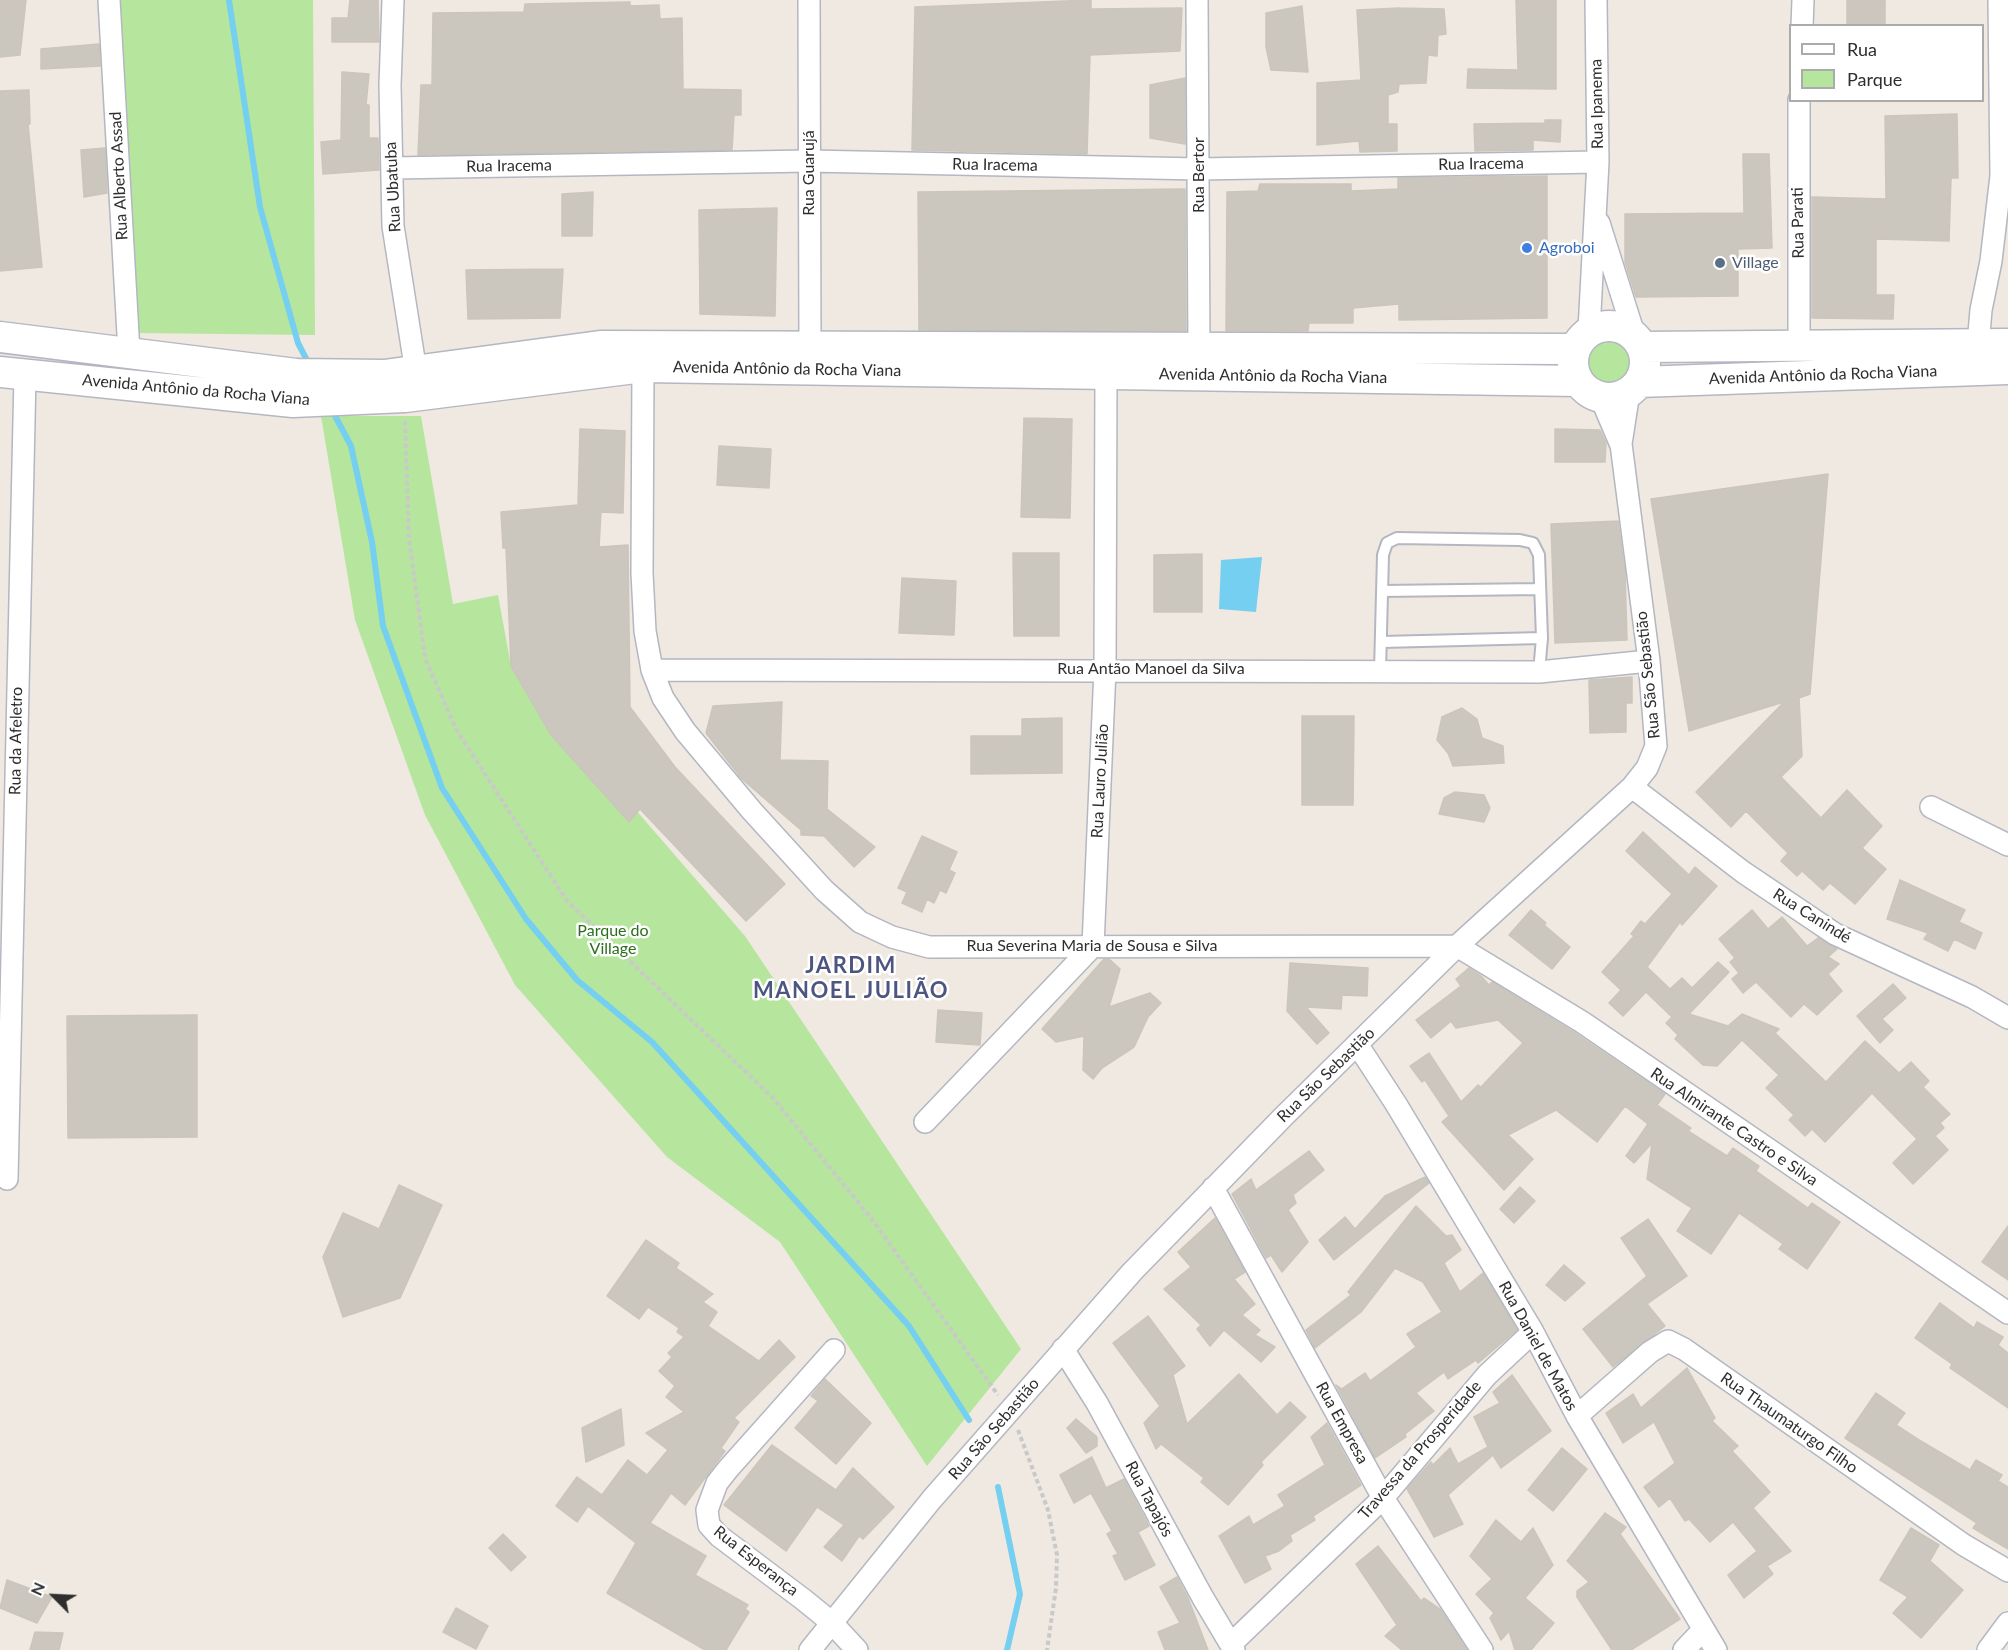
<!DOCTYPE html>
<html>
<head>
<meta charset="utf-8">
<style>
	body { margin:0 }
	#map { position:relative; width:2008px; height:1650px; overflow:hidden; background:#efe9e1; font-family:Lato,sans-serif }
	canvas { display:block }
	.legend { position:absolute; left:1789px; top:24px; width:195px; height:78px; box-sizing:border-box; background:#fff; border:2px solid #ababab; margin:0; padding:8px 10px; list-style:none; font-size:18px; color:#2e2e2e }
	.legend li { display:flex; align-items:center; gap:12px; height:30px }
	.legend b { width:30px; border:2px solid #ababab }
	.north { position:absolute; left:24px; top:1566px; width:60px; height:60px; -webkit-text-stroke:4px #fff; paint-order:stroke; rotate:294deg; font-size:16px; font-weight:700; line-height:24px; text-align:center; color:#2e2e2e }
	.north::after { content:''; display:block; margin:auto; width:21px; height:27px; background:#2e2e2e; clip-path:polygon(50% 0,100% 100%,50% 72%,0 100%) }
</style>
</head>
<body>
<div id="map">
<canvas width="2008" height="1650"></canvas>
<ul class="legend">
<li><b style="height:8px;background:#fff"></b>Rua</li>
<li><b style="height:16px;background:#b6e59e"></b>Parque</li>
</ul>
<div class="north">N</div>
</div>
<script>
const context = document.querySelector('canvas').getContext('2d');
context.lineJoin = 'round';
function paint(path, color) { context.fillStyle = color; context.fill(path, 'evenodd'); }
const poly = rows => new Path2D(rows.map(r => 'M' + r).join(''));
function stroke(path, color, width, dash) { context.strokeStyle = color; context.lineWidth = width; context.lineCap = dash ? 'butt' : 'round'; context.setLineDash(dash || []); context.stroke(path); }
function drawText(font, color, halo, rows, align = 'center') {
  context.font = font + ' Lato,sans-serif'; context.lineWidth = 5; context.setLineDash([]); context.textBaseline = 'middle'; context.strokeStyle = halo; context.fillStyle = color; for (const [text, x, y, turn = 0] of rows) {
    context.save(); context.translate(x, y); context.rotate((+turn || 0) * Math.PI / 180); context.textAlign = isNaN(turn) ? turn : align; if (halo) context.strokeText(text, 0, 0); context.fillText(text, 0, 0); context.restore();
  }
}
paint(poly([
	[118,0,313,0,315,335,135,333],
	'1587 364a22 22 0 1 1 44 0a22 22 0 1 1-44 0Z',
	[321,416,421,416,453,604,498,595,511,666,745,936,1021,1349,927,1466,780,1242,667,1157,515,985,425,815,355,620]
]), '#b6e59e');
paint(poly([
	[1262,557,1256,612,1219,609,1221,560]
]), '#75cff0');
stroke(poly([
	[229,0,260,207,298,343,310,366],
	[332,410,351,446,372,542,383,626,442,788,526,919,577,980,652,1042,909,1326,969,1420],
	[998,1487,1020,1594,1007,1650]
]), '#75cff0', 6);
const building = poly([
	[0,0,26,0,20,55,0,57,0,0],
	[350,0,378,0,379,42,332,42,332,18,348,18,350,0],
	[1091,0,1091,9,1182,8,1180,51,1090,55,1087,154,912,150,915,7,1091,0],
	[1516,0,1556,0,1556,89,1467,88,1468,69,1518,70,1516,0],
	[1847,0,1885,0,1885,26,1847,26,1847,0],
	[630,2,630,6,659,5,660,19,682,18,683,89,741,90,741,115,734,115,732,150,418,155,421,85,432,85,433,13,524,12,525,4,630,2],
	[1302,6,1308,72,1271,70,1266,47,1266,13,1302,6],
	[1400,8,1444,9,1446,34,1438,35,1437,56,1428,55,1426,83,1399,84,1398,92,1388,95,1388,124,1397,124,1397,151,1360,152,1359,141,1317,145,1317,83,1361,80,1357,10,1400,8],
	[99,44,100,66,41,69,41,49,99,44],
	[342,72,369,74,366,105,369,105,369,138,378,138,379,170,323,174,321,142,341,140,342,72],
	[1185,78,1185,144,1150,138,1150,85,1185,78],
	[29,90,30,124,28,124,42,267,0,271,0,91,29,90],
	[1957,114,1958,178,1951,178,1949,241,1876,239,1876,295,1894,295,1893,319,1812,318,1812,197,1886,199,1885,116,1957,114],
	[1545,120,1561,120,1560,142,1533,140,1533,150,1475,151,1474,124,1545,123,1545,120],
	[105,148,107,193,84,197,81,150,105,148],
	[1743,154,1769,154,1772,248,1738,249,1738,296,1636,297,1625,262,1625,214,1744,213,1743,154],
	[1547,176,1547,318,1399,320,1399,304,1353,308,1353,323,1309,323,1308,331,1226,331,1227,192,1258,191,1260,184,1351,184,1351,191,1398,189,1398,178,1547,176],
	[1185,189,1186,331,919,330,918,192,1185,189],
	[593,192,592,236,562,236,562,194,593,192],
	[777,208,775,316,700,314,699,210,777,208],
	[563,269,560,318,468,319,466,270,563,269],
	[1024,418,1072,419,1070,518,1021,517,1024,418],
	[580,429,625,431,623,513,601,512,599,547,628,545,630,707,675,767,785,884,746,921,640,809,629,822,551,735,511,666,506,548,503,548,501,512,578,505,580,429],
	[1555,429,1600,430,1606,443,1605,462,1555,462,1555,429],
	[719,446,771,449,769,488,717,485,719,446],
	[1828,474,1810,694,1799,698,1802,756,1781,777,1821,818,1847,790,1882,826,1862,848,1886,869,1855,904,1830,883,1823,890,1802,871,1797,876,1781,861,1788,853,1746,811,1731,827,1696,792,1784,702,1689,731,1651,499,1828,474],
	[1618,521,1625,573,1627,640,1555,643,1551,524,1618,521],
	[1013,553,1059,553,1059,636,1014,636,1013,553],
	[1202,554,1202,612,1154,612,1154,555,1202,554],
	[902,578,956,581,954,635,899,633,902,578],
	[1632,677,1632,703,1626,703,1626,732,1590,733,1589,680,1632,677],
	[782,702,780,760,828,761,827,809,875,847,854,867,824,836,801,835,801,830,742,779,706,733,713,706,782,702],
	[1462,708,1477,719,1482,738,1503,746,1504,763,1453,766,1448,753,1437,740,1442,717,1462,708],
	[1302,716,1354,716,1353,805,1302,805,1302,716],
	[1062,718,1062,773,971,774,971,736,1022,736,1022,719,1062,718],
	[1455,792,1484,795,1490,808,1484,822,1439,814,1444,798,1455,792],
	[1643,832,1689,875,1695,867,1717,886,1682,925,1680,922,1647,967,1670,989,1682,978,1692,988,1718,962,1729,972,1689,1014,1728,1026,1742,1014,1779,1029,1775,1033,1826,1082,1865,1041,1899,1073,1911,1062,1929,1081,1923,1087,1950,1114,1940,1123,1944,1128,1935,1136,1948,1150,1913,1184,1893,1163,1917,1139,1872,1093,1825,1142,1812,1129,1805,1136,1789,1120,1794,1115,1766,1088,1779,1075,1742,1040,1717,1066,1703,1065,1675,1039,1678,1035,1666,1023,1672,1017,1646,992,1623,1016,1609,1003,1621,990,1602,972,1634,936,1631,934,1641,921,1645,924,1672,894,1626,851,1643,832],
	[922,836,957,852,949,870,955,873,946,893,940,890,934,903,927,899,922,912,902,903,907,892,898,888,922,836],
	[1900,880,1965,910,1959,922,1982,933,1975,949,1954,939,1948,951,1924,939,1928,933,1887,919,1900,880],
	[1531,910,1546,923,1544,925,1570,947,1552,969,1509,935,1531,910],
	[1752,910,1768,929,1782,917,1807,946,1818,938,1837,949,1828,957,1839,964,1828,974,1842,991,1817,1015,1804,1004,1791,1017,1756,982,1743,993,1732,979,1739,973,1730,962,1735,958,1719,939,1752,910],
	[1104,959,1109,959,1120,969,1109,1007,1150,993,1161,1003,1148,1017,1134,1047,1102,1068,1093,1079,1083,1070,1084,1036,1056,1042,1042,1029,1104,959],
	[1290,963,1368,968,1367,996,1342,995,1341,1009,1306,1007,1329,1033,1317,1044,1287,1011,1290,963],
	[1469,968,1481,976,1489,985,1492,982,1575,1033,1665,1094,1657,1105,1691,1128,1688,1131,1727,1156,1733,1148,1759,1166,1756,1171,1808,1208,1812,1203,1840,1222,1807,1269,1779,1249,1783,1244,1739,1213,1711,1254,1677,1231,1692,1208,1647,1179,1652,1143,1634,1163,1626,1156,1648,1124,1625,1106,1597,1142,1556,1110,1508,1135,1533,1159,1504,1190,1442,1122,1449,1116,1425,1080,1422,1082,1410,1066,1429,1053,1461,1102,1478,1085,1481,1087,1523,1043,1498,1020,1456,1028,1451,1021,1431,1038,1416,1020,1461,986,1456,979,1469,968],
	[1893,984,1906,998,1882,1019,1893,1030,1880,1043,1857,1016,1893,984],
	[938,1010,982,1013,980,1045,936,1042,938,1010],
	[197,1015,197,1137,68,1138,67,1016,197,1015],
	[1309,1151,1324,1170,1293,1195,1296,1203,1288,1210,1308,1242,1282,1272,1271,1255,1266,1258,1232,1194,1251,1179,1256,1190,1309,1151],
	[1425,1177,1429,1183,1334,1260,1319,1240,1345,1217,1355,1229,1385,1196,1425,1177],
	[399,1185,442,1205,400,1298,343,1317,323,1257,343,1213,379,1229,399,1185],
	[1520,1187,1535,1201,1514,1223,1500,1209,1520,1187],
	[1416,1206,1446,1236,1452,1235,1461,1250,1444,1263,1460,1292,1483,1273,1517,1330,1478,1363,1476,1360,1448,1379,1444,1372,1416,1393,1434,1411,1405,1434,1406,1437,1375,1458,1336,1385,1345,1391,1343,1388,1365,1373,1370,1381,1416,1347,1407,1334,1442,1312,1423,1282,1395,1268,1361,1312,1315,1348,1306,1330,1351,1295,1348,1292,1416,1206],
	[1215,1218,1245,1272,1234,1279,1255,1304,1242,1315,1260,1330,1255,1335,1275,1347,1261,1362,1224,1330,1210,1346,1197,1329,1201,1325,1164,1289,1191,1267,1178,1252,1215,1218],
	[1648,1219,1687,1276,1647,1304,1665,1326,1613,1367,1583,1329,1647,1276,1621,1238,1648,1219],
	[2008,1226,2008,1280,1982,1262,2008,1226],
	[646,1240,679,1263,676,1268,713,1294,703,1302,717,1312,708,1326,759,1361,779,1340,795,1357,734,1418,739,1422,721,1448,725,1451,685,1505,671,1493,650,1523,706,1556,695,1575,748,1605,745,1609,749,1612,726,1650,705,1650,607,1593,636,1543,588,1506,577,1522,556,1506,577,1477,602,1495,628,1460,647,1475,668,1450,646,1433,684,1412,666,1397,675,1386,659,1371,672,1357,668,1353,684,1337,677,1332,679,1328,648,1307,639,1319,607,1296,646,1240],
	[1564,1265,1585,1283,1565,1301,1546,1285,1564,1265],
	[1940,1303,1974,1328,1977,1322,2003,1337,1998,1345,2008,1353,2008,1408,1950,1368,1952,1364,1915,1338,1940,1303],
	[1148,1316,1185,1366,1173,1375,1187,1424,1239,1374,1277,1415,1290,1402,1306,1417,1261,1462,1263,1465,1228,1505,1201,1482,1204,1478,1161,1444,1156,1449,1144,1423,1160,1406,1113,1343,1148,1316],
	[1687,1368,1715,1418,1712,1421,1738,1446,1732,1451,1770,1492,1753,1508,1791,1551,1767,1566,1773,1574,1744,1598,1728,1575,1757,1551,1733,1522,1710,1542,1689,1519,1685,1521,1670,1498,1659,1507,1644,1487,1675,1463,1654,1422,1623,1443,1606,1413,1633,1394,1641,1408,1687,1368],
	[1512,1375,1551,1431,1501,1468,1493,1455,1448,1495,1463,1524,1434,1537,1407,1489,1431,1462,1433,1465,1450,1448,1458,1464,1488,1447,1474,1417,1500,1403,1493,1392,1512,1375],
	[825,1379,871,1423,836,1464,795,1428,818,1401,811,1396,825,1379],
	[1876,1393,1905,1413,1896,1425,1919,1440,1970,1470,1976,1460,2002,1475,1998,1481,2008,1487,2008,1549,1973,1528,1977,1523,1845,1438,1876,1393],
	[621,1409,624,1445,586,1462,582,1428,621,1409],
	[1076,1419,1097,1437,1097,1446,1086,1453,1067,1428,1076,1419],
	[1327,1423,1361,1485,1313,1516,1315,1520,1290,1535,1292,1541,1279,1551,1265,1556,1271,1569,1245,1583,1219,1536,1249,1516,1253,1525,1285,1506,1278,1495,1325,1465,1311,1437,1327,1423],
	[772,1445,836,1490,853,1468,894,1507,863,1539,859,1536,842,1561,824,1547,844,1525,817,1507,786,1551,724,1505,772,1445],
	[1562,1448,1587,1469,1553,1511,1528,1490,1562,1448],
	[1092,1457,1106,1488,1124,1479,1149,1526,1138,1532,1155,1565,1125,1580,1113,1556,1118,1554,1107,1534,1112,1531,1091,1493,1074,1503,1060,1475,1092,1457],
	[1605,1513,1626,1527,1620,1534,1680,1619,1631,1650,1612,1650,1577,1597,1577,1591,1589,1582,1567,1561,1605,1513],
	[1496,1520,1521,1542,1533,1528,1553,1565,1525,1598,1554,1623,1531,1650,1515,1650,1509,1631,1501,1640,1490,1618,1494,1613,1476,1594,1492,1579,1470,1556,1496,1520],
	[1911,1528,1939,1545,1930,1561,1963,1590,1921,1638,1893,1613,1908,1597,1880,1580,1911,1528],
	[503,1534,526,1557,511,1571,489,1548,503,1534],
	[1378,1546,1421,1601,1424,1598,1440,1609,1467,1650,1402,1650,1385,1636,1397,1625,1356,1564,1378,1546],
	[1177,1577,1188,1598,1208,1650,1165,1650,1158,1632,1180,1623,1160,1587,1177,1577],
	[7,1580,52,1597,37,1623,0,1608,7,1580],
	[456,1608,488,1626,476,1649,443,1632,456,1608],
	[35,1632,63,1633,59,1650,30,1650,35,1632]
]);
paint(building, '#cbc7bf');
stroke(building, '#cbc5ba', 1.5);
const lane = poly([
	[1382,591,1540,589],
	[1382,642,1542,638],
	[1380,671,1383,555,1387,543,1397,538,1520,540,1533,543,1539,555,1542,638,1539,672]
]);
const street = poly([
	[109,0,129,352],
	[393,0,390,85,393,226,416,372],
	[809,0,810,346],
	[1197,0,1199,349],
	[1802,26,1803,0],
	[1799,100,1799,345],
	[392,168,809,161,1199,169,1598,162],
	[1599,223,1634,334],
	[1589,330,1598,162,1596,0],
	[1978,345,1981,310,1991,261,2001,176,1999,0],
	[643,367,642,573,645,631,652,670,663,698,685,731,752,811,824,890,860,922,892,937,929,947,1457,946,1582,1022,2008,1313],
	[1600,396,1620,443],
	[652,670,1539,672,1649,661],
	[1632,787,1743,872,1835,934,1972,997,2008,1018],
	[1931,807,2008,845],
	[1357,1044,1396,1104,1533,1332,1577,1416,1716,1650],
	[925,1122,1093,946,1105,669,1106,374],
	[7,1179,25,376],
	[1213,1188,1383,1498,1482,1650],
	[1063,1349,1097,1403,1203,1598,1234,1650],
	[834,1350,728,1469,717,1483,707,1510,709,1525,719,1536,804,1600,831,1622,857,1650],
	[1577,1416,1650,1352,1668,1341,1684,1349,1964,1545,2008,1571],
	[1231,1644,1383,1498,1487,1375,1533,1332],
	[810,1650,932,1499,1132,1272,1283,1117,1457,946,1632,787,1647,768,1656,746,1649,661,1621,444,1629,392],
	[1684,1650,1703,1630],
	[1988,1650,2008,1623]
]);
const secondary = poly([
	'1573 362a36 36 0 1 1 72 0a36 36 0 1 1-72 0Z',
	[0,337,296,374,384,375,600,346,1575,349],
	[1643,347,2008,344],
	[0,372,293,402,405,397,643,367,1578,381],
	[1639,382,2008,369]
]);
stroke(lane, '#b4b7c1', 14);
stroke(street, '#b4b7c1', 24);
stroke(secondary, '#b4b7c1', 33);
stroke(poly([
	[405,421,409,538,425,658,456,729,567,901,773,1098,871,1218,998,1395],
	[1018,1430,1048,1510,1057,1555,1056,1588,1047,1650]
]), '#c9c9c9', 4, [4.5, 3]);
stroke(lane, '#fff', 10);
stroke(street, '#fff', 21);
stroke(secondary, '#fff', 30);
for (const [x, y, r, color] of [
	[1527,248,6,"#3f7fe0"],
	[1720,263,6,"#5c6f8a"]
]) { const dot = new Path2D(); dot.arc(x, y, r, 0, 2 * Math.PI); context.fillStyle = color; context.fill(dot); stroke(dot, '#fff', 2); }
drawText('16px', '#2e2e2e', '#fff', [
	["Rua Ipanema",1597,104,-91],
	["Rua Iracema",1481,164,-1],
	["Rua Iracema",995,165,1],
	["Rua Iracema",509,166,-1],
	["Rua Guarujá",809,173,-90],
	["Rua Bertor",1199,175,-90],
	["Rua Alberto Assad",119,176,-93],
	["Rua Ubatuba",393,187,-93],
	["Rua Parati",1798,223,-91],
	["Avenida Antônio da Rocha Viana",787,369,1],
	["Avenida Antônio da Rocha Viana",1823,375,-2],
	["Avenida Antônio da Rocha Viana",1273,376,1],
	["Avenida Antônio da Rocha Viana",196,390,5],
	["Rua Antão Manoel da Silva",1151,669],
	["Rua São Sebastião",1648,675,-96],
	["Rua da Afeletro",16,741,-89],
	["Rua Lauro Julião",1100,781,-87],
	["Rua Canindé",1812,916,32],
	["Rua Severina Maria de Sousa e Silva",1092,946],
	["Rua São Sebastião",1326,1075,-44],
	["Rua Almirante Castro e Silva",1734,1127,34],
	["Rua Daniel de Matos",1538,1346,61],
	["Rua Empresa",1342,1423,61],
	["Rua Thaumaturgo Filho",1789,1423,35],
	["Rua São Sebastião",994,1429,-49],
	["Travessa da Prosperidade",1420,1450,-49],
	["Rua Tapajós",1149,1499,62],
	["Rua Esperança",756,1561,38]
]);
drawText('16px', '#366cbe', '#fff', [
	["Agroboi",1539,248]
], 'left');
drawText('16px', '#4e5e75', '#fff', [
	["Village",1732,263]
], 'left');
drawText('16px', '#2c6e1b', '#fff', [
	["Parque do",613,931],
	["Village",613,949]
]);
context.letterSpacing = '1.5px';
drawText('bold 22px', '#4d5680', '#fff', [
	["JARDIM",851,966],
	["MANOEL JULIÃO",851,991]
]);
context.letterSpacing = '0px';
</script>
</body>
</html>
